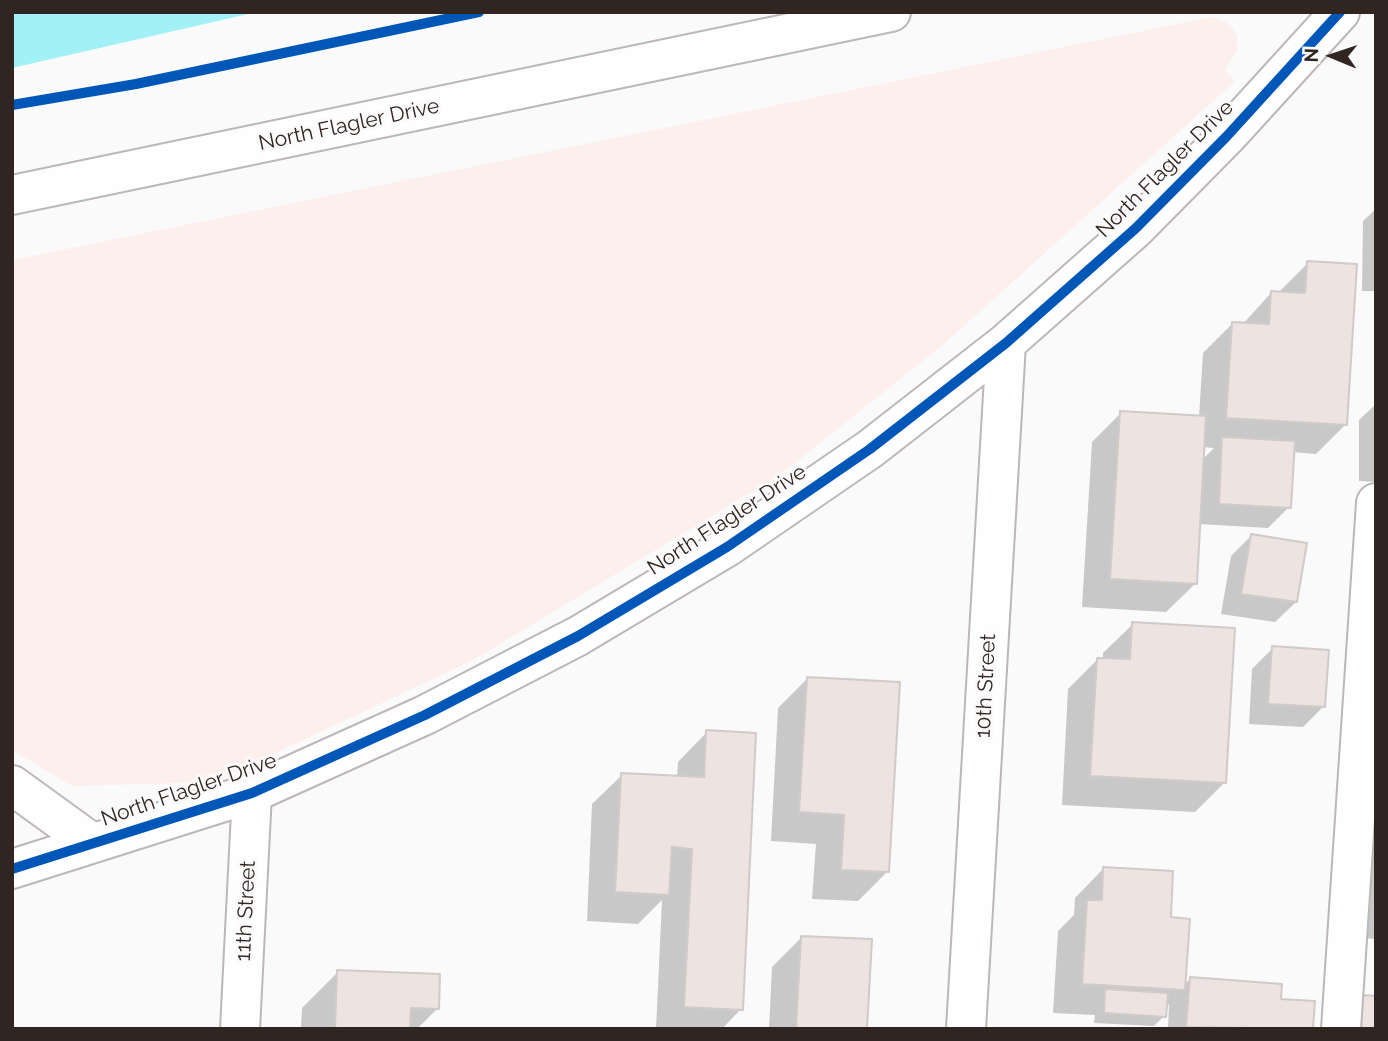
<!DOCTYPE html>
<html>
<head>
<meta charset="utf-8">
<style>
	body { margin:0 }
	#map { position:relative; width:1388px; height:1041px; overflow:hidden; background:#fafafa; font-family:Raleway,sans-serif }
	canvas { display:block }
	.frame { position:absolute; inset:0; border:14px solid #312522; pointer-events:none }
	.north { position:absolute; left:1297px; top:21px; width:70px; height:70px; -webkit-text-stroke:5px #fafafa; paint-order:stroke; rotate:272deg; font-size:19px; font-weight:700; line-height:28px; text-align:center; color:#312522 }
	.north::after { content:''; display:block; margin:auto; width:24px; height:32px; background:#312522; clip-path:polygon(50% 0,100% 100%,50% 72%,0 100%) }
</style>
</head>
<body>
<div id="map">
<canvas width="1388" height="1041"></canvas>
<div class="frame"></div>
<div class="north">N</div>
</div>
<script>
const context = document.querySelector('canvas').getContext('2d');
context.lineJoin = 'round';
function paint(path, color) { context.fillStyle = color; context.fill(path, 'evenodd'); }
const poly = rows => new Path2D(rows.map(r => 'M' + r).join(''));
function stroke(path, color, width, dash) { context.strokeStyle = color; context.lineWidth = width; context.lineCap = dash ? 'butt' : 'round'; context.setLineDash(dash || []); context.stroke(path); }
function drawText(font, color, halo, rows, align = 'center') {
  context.font = font + ' Raleway,sans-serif'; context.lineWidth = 6; context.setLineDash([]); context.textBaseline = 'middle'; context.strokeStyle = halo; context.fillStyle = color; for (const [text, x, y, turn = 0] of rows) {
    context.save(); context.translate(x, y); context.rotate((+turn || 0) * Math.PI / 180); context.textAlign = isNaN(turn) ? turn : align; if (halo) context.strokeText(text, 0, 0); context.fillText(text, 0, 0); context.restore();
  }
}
paint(poly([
	[1212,17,1222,20,1231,26,1237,36,1237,51,1225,70,1235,81,945,343,777,477,473,660,214,782,72,786,12,750,12,260]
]), '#fcefec');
paint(poly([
	[12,12,257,12,12,68]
]), '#a2f1f6');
paint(poly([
	[1376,209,1376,291,1362,291,1363,221],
	[1308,263,1346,424,1316,454,1292,452,1289,507,1268,528,1199,524,1196,583,1166,612,1082,607,1092,442,1121,413,1199,417,1203,353,1232,324,1242,325,1271,293,1278,293],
	[1203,447,1214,448,1202,460],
	[1376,404,1376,482,1359,481,1359,420],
	[1251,536,1296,602,1275,622,1221,614,1231,556],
	[1133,624,1225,782,1195,812,1062,805,1068,689,1098,659,1103,660,1103,653],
	[1273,648,1324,706,1303,727,1249,724,1252,669],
	[808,678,888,871,858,901,812,899,816,844,771,841,778,708],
	[707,732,741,1009,722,1029,656,1029,662,900,638,924,587,921,592,804,622,775,677,777,678,762],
	[1376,820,1376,939,1364,938,1370,826],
	[1104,868,1169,919,1184,985,1190,979,1279,1000,1312,1029,1168,1029,1169,1004,1165,1009,1164,1016,1154,1026,1094,1023,1095,1015,1053,1013,1058,931,1074,915,1075,898],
	[802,937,865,1029,769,1029,772,967],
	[338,972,437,1009,417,1029,301,1029,302,1008]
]), '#0003');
const building = poly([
	[1307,261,1357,264,1347,425,1226,418,1232,322,1269,324,1271,291,1305,293,1307,261],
	[1120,411,1206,416,1197,584,1110,579,1120,411],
	[1222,437,1295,441,1291,508,1219,504,1222,437],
	[1251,534,1307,543,1297,602,1241,594,1251,534],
	[1132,622,1235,628,1226,783,1090,776,1097,658,1130,659,1132,622],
	[1272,646,1329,650,1325,707,1268,704,1272,646],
	[807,677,900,682,889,872,841,870,844,815,799,812,807,677],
	[706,730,756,733,743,1010,684,1007,692,849,672,847,669,895,615,892,621,773,704,777,706,730],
	[1103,867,1173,871,1171,917,1190,919,1185,990,1082,984,1087,900,1102,900,1103,867],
	[801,936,872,939,867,1029,796,1029,801,936],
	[337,970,440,974,439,1009,411,1008,410,1029,335,1029,337,970],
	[1190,977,1282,984,1281,999,1315,1001,1313,1029,1186,1027,1190,977],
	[1105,989,1168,993,1166,1017,1104,1013,1105,989],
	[1363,995,1376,996,1376,1029,1361,1029,1363,995]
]);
paint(building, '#ede3e0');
stroke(building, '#d0cac8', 2);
const minor = poly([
	[12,195,891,12],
	[12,785,92,843],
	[12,869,252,793,425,715,578,636,727,547,870,449,1006,343,1136,228,1227,136,1340,12],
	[240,1029,252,793],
	[966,1029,1006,343],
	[1341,1029,1376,503]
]);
stroke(minor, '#bdb7b6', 42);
stroke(minor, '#fefefe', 38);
stroke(poly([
	[12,105,136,84,479,12],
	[12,869,252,793,425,715,578,636,727,547,870,449,1006,343,1136,228,1227,136,1340,12]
]), '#0057b8', 10);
drawText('21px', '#312522', '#fafafa', [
	["North Flagler Drive",349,125,-12],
	["North Flagler Drive",1165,169,-45],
	["North Flagler Drive",727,520,-33],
	["10th Street",986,686,-87],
	["North Flagler Drive",189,790,-19],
	["11th Street",246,911,-87]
]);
</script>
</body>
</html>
